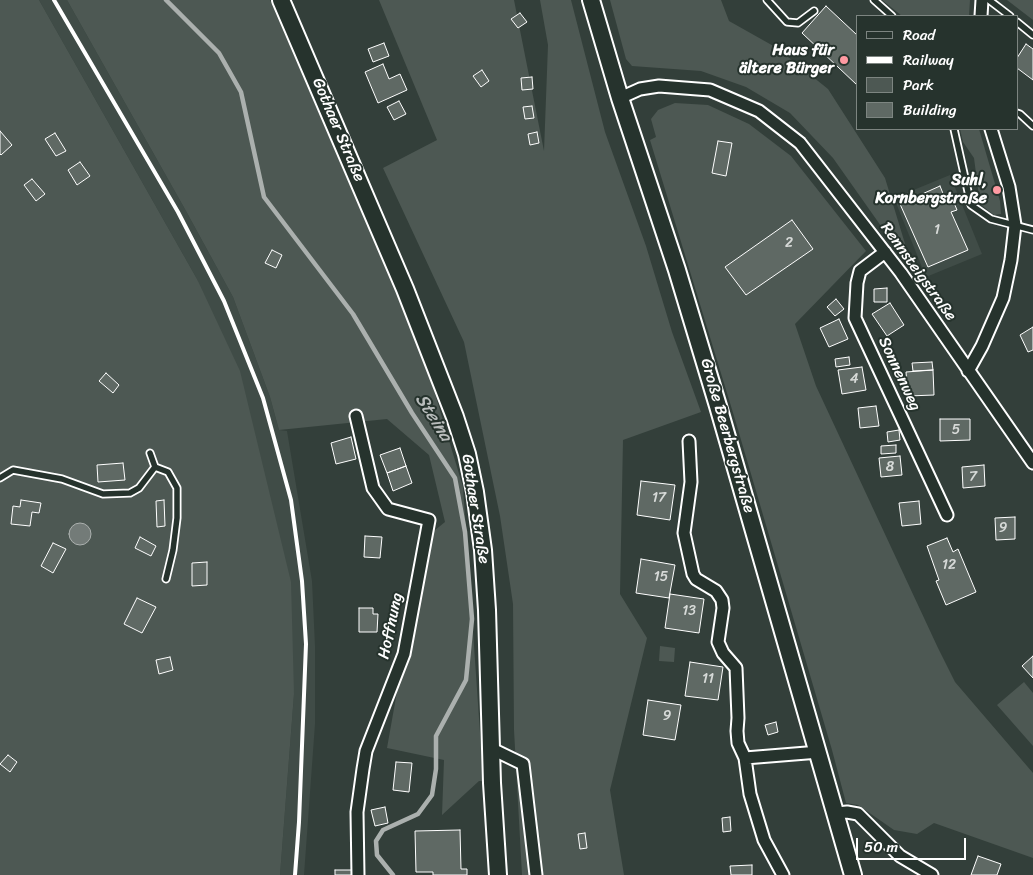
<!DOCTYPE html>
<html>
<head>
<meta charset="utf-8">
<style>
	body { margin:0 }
	#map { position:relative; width:1033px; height:875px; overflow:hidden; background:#333f3a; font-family:Sriracha,sans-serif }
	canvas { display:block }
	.legend { position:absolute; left:856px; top:15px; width:162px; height:115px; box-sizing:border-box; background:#26332d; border:1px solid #7d8581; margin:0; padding:6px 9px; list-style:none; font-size:15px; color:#fff }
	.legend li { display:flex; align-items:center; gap:10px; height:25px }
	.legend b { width:25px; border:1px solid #7d8581 }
	.scale { position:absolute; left:856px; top:838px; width:110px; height:22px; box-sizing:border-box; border:2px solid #fff; border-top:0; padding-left:6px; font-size:15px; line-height:18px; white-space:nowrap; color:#fff; -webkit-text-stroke:4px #26332d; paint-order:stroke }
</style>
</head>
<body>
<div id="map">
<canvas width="1033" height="875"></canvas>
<ul class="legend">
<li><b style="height:6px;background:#26332d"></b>Road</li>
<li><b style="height:6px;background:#fff"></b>Railway</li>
<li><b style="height:14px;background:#4d5853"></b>Park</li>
<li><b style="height:14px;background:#5f6964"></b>Building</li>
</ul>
<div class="scale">50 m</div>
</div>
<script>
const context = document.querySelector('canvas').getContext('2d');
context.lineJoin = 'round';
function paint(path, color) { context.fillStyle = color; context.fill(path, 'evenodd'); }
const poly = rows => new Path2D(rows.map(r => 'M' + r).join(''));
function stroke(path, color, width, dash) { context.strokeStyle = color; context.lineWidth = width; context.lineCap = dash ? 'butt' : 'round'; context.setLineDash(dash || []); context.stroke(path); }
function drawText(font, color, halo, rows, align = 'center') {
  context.font = font + ' Sriracha,sans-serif'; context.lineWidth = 4; context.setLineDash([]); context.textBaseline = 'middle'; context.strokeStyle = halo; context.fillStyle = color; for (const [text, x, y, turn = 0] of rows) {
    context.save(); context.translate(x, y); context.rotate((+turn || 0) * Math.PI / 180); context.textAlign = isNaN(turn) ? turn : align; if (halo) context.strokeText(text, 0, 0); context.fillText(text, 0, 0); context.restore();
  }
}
paint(poly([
	[39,0,67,0,186,211,233,297,270,397,279,430,287,431,312,581,315,646,315,724,304,875,280,875,294,694,197,279],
	[950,175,982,254,926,277,894,198]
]), '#404c47');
paint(poly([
	[0,0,39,0,197,279,240,371,291,582,294,694,280,875,0,875],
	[67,0,270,0,423,354,463,487,481,747,482,781,479,781,442,815,444,760,387,748,424,539,445,522,429,455,387,419,279,430,270,397,233,297,186,211],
	[379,0,514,0,544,151,548,45,540,0,571,0,605,132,646,246,672,332,701,412,623,440,620,594,647,638,610,790,624,875,522,875,514,730,513,604,500,516,464,342,383,168,437,140],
	[610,0,721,0,729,21,777,48,828,89,885,178,906,247,900,253,833,158,790,113,746,87,701,71,632,66,626,59],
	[882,0,970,0,969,16,902,16],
	[1007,0,1033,0,1033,20],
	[675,103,708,105,749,124,791,156,866,251,795,324,796,327,816,386,938,648,955,682,1033,773,1033,858,934,823,917,834,894,830,858,805,846,803,832,750,734,416,650,140,656,137,651,119,658,110],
	[960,129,979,129,1000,201,1001,214,994,215,980,204,974,158,963,142],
	[660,646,675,648,674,662,659,661],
	[1024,682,1033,693,1033,746,997,705]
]), '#4d5853');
const water = poly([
	'69 534a11 11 0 1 1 22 0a11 11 0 1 1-22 0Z'
]);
paint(water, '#737b78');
stroke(water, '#abb0ae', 1);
stroke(poly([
	[166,0,219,53,241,92,264,197,353,314,412,413,455,478,465,532,472,619,466,680,436,736,436,769,432,795,418,814,383,830,376,841,377,855,393,875]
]), '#abb0ae', 4.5);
const building = poly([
	[826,6,857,35,857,85,802,33,826,6],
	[520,13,527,22,518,28,511,19,520,13],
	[384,43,389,56,373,62,368,49,384,43],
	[1026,44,1033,49,1033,80,1017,68,1017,58,1026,44],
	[383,64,389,79,400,74,407,90,378,103,365,72,383,64],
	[482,70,489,81,481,87,473,76,482,70],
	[532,77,533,89,522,90,521,78,532,77],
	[399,101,406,114,394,120,387,107,399,101],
	[532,106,534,118,525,119,523,107,532,106],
	[0,131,12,145,1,155,0,154,0,131],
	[537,132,539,143,530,145,528,134,537,132],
	[55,133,66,151,56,156,45,139,55,133],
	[718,141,732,143,726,176,712,173,718,141],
	[80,162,90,176,77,185,68,170,80,162],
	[32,179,45,194,36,201,24,185,32,179],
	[940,186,946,201,952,198,957,210,951,212,968,250,928,267,900,204,940,186],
	[792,220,813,249,746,295,725,267,792,220],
	[272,250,282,255,276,268,265,263,272,250],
	[887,288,887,302,874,302,874,289,887,288],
	[836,299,844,309,835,316,827,307,836,299],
	[890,303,904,325,887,336,872,314,890,303],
	[839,319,848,339,829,347,820,328,839,319],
	[1033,327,1033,350,1028,352,1020,335,1033,327],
	[849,357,850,365,836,367,835,359,849,357],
	[932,362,933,370,913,371,912,363,932,362],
	[862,367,866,390,842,394,838,370,862,367],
	[933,370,934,395,908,396,906,372,933,370],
	[106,373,119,385,113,393,99,381,106,373],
	[876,406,879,426,860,428,858,408,876,406],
	[940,419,970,419,970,440,940,441,940,419],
	[899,430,900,440,888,442,887,432,899,430],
	[351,437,356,459,336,464,331,443,351,437],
	[896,445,896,453,881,454,881,446,896,445],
	[400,448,406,466,387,473,380,455,400,448],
	[900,456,902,475,881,477,879,458,900,456],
	[123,463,125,480,98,482,97,465,123,463],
	[984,465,985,486,963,488,962,467,984,465],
	[406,466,412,483,393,491,387,473,406,466],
	[641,481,675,485,670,520,637,515,641,481],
	[21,500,41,503,39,513,32,512,30,526,11,524,13,506,20,507,21,500],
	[164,500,165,526,157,527,156,501,164,500],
	[919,501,921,524,902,526,899,503,919,501],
	[1015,517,1015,539,996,540,995,518,1015,517],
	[365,536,382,537,380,558,364,557,365,536],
	[140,537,156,546,151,556,135,548,140,537],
	[947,538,953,552,958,549,976,592,946,605,936,581,939,580,927,546,947,538],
	[53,543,66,549,53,573,41,566,53,543],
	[641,559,675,565,669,598,636,593,641,559],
	[207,562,207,585,192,586,192,563,207,562],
	[670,594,704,599,699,633,665,628,670,594],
	[137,598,156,607,142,633,124,624,137,598],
	[359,608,373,608,373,614,378,614,377,632,359,632,359,608],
	[1033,656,1033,678,1022,666,1033,656],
	[170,657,173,670,159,674,156,660,170,657],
	[690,662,723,667,718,700,685,696,690,662],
	[648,700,681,705,675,740,643,735,648,700],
	[776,722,778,732,768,735,765,725,776,722],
	[8,755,17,762,10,772,0,764,8,755],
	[396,762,412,763,409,792,393,790,396,762],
	[385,807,388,823,375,826,371,810,385,807],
	[730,817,731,831,723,832,722,818,730,817],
	[460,830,461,869,467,869,467,875,433,875,433,872,416,872,415,831,460,830],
	[585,833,587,848,580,849,578,834,585,833],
	[978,856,1001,864,997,875,971,875,978,856],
	[752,865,752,875,731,875,730,866,752,865],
	[335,870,353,870,353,875,335,875,335,870]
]);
paint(building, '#5f6964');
stroke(building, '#fff', 1);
const lane = poly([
	[767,0,787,22,798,23,814,11],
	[874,0,892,16],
	[989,0,1010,16],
	[1017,22,1033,35],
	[1017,113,1020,114,1033,126],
	[954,129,971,205,991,219,1033,230],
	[155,467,168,472,177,488,177,518,173,550,166,579],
	[0,478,13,470,62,479,103,494,130,493,139,488,155,467,150,453]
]);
const street = poly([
	[981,16,982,0],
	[620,98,640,89,659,86,710,90,759,111,800,143,901,273,1033,463],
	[885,252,860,271,857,283,855,318,947,515],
	[968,371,982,346,1003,298,1011,260,1015,225,1009,187,991,129],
	[356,416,373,488,388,509,429,520,404,654,366,751,363,769,357,812,358,875],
	[689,441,691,482,684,533,693,574,696,579,716,591,722,600,723,608,718,642,723,653,736,668,738,718,737,731,738,743,745,758,750,794,764,840,783,875],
	[492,749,523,764,536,875],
	[745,758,819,752],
	[837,813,847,812,858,814,900,856,932,875]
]);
const secondary = poly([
	[281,0,405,289,455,417,467,454,475,492,483,550,487,610,492,783,498,875],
	[591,0,620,98,677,270,718,406,853,875]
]);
stroke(lane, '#fff', 9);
stroke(street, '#fff', 15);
stroke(secondary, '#fff', 20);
stroke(lane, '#26332d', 5.5);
stroke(street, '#26332d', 11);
stroke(secondary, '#26332d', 16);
stroke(poly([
	[54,0,178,212,224,301,263,398,291,500,302,581,306,644,299,822,295,875]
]), '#fff', 4);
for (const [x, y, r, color] of [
	[844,60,5,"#ff9aa2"],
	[997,190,5,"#ff9aa2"]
]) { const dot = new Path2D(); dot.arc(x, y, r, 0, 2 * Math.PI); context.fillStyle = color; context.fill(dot); stroke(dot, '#26332d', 2); }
drawText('14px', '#d7dad8', null, [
	["1",937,230],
	["2",789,243],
	["4",854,379],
	["5",956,430],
	["8",890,467],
	["7",973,477],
	["17",659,498],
	["9",1003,528],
	["12",949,565],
	["15",661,577],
	["13",689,611],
	["11",708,679],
	["9",667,716]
]);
drawText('bold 16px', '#fff', '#26332d', [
	["Haus für",834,51],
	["ältere Bürger",834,69],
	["Suhl,",987,181],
	["Kornbergstraße",987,199]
], 'right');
drawText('16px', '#fff', '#26332d', [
	["Gothaer Straße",338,130,67],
	["Rennsteigstraße",918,272,54],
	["Sonnenweg",899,374,65],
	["Große Beerbergstraße",727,436,74],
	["Gothaer Straße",475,509,81],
	["Hoffnung",391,626,-78]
]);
drawText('italic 18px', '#b9bdbc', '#26332d', [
	["Steina",433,418,58]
]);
</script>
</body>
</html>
